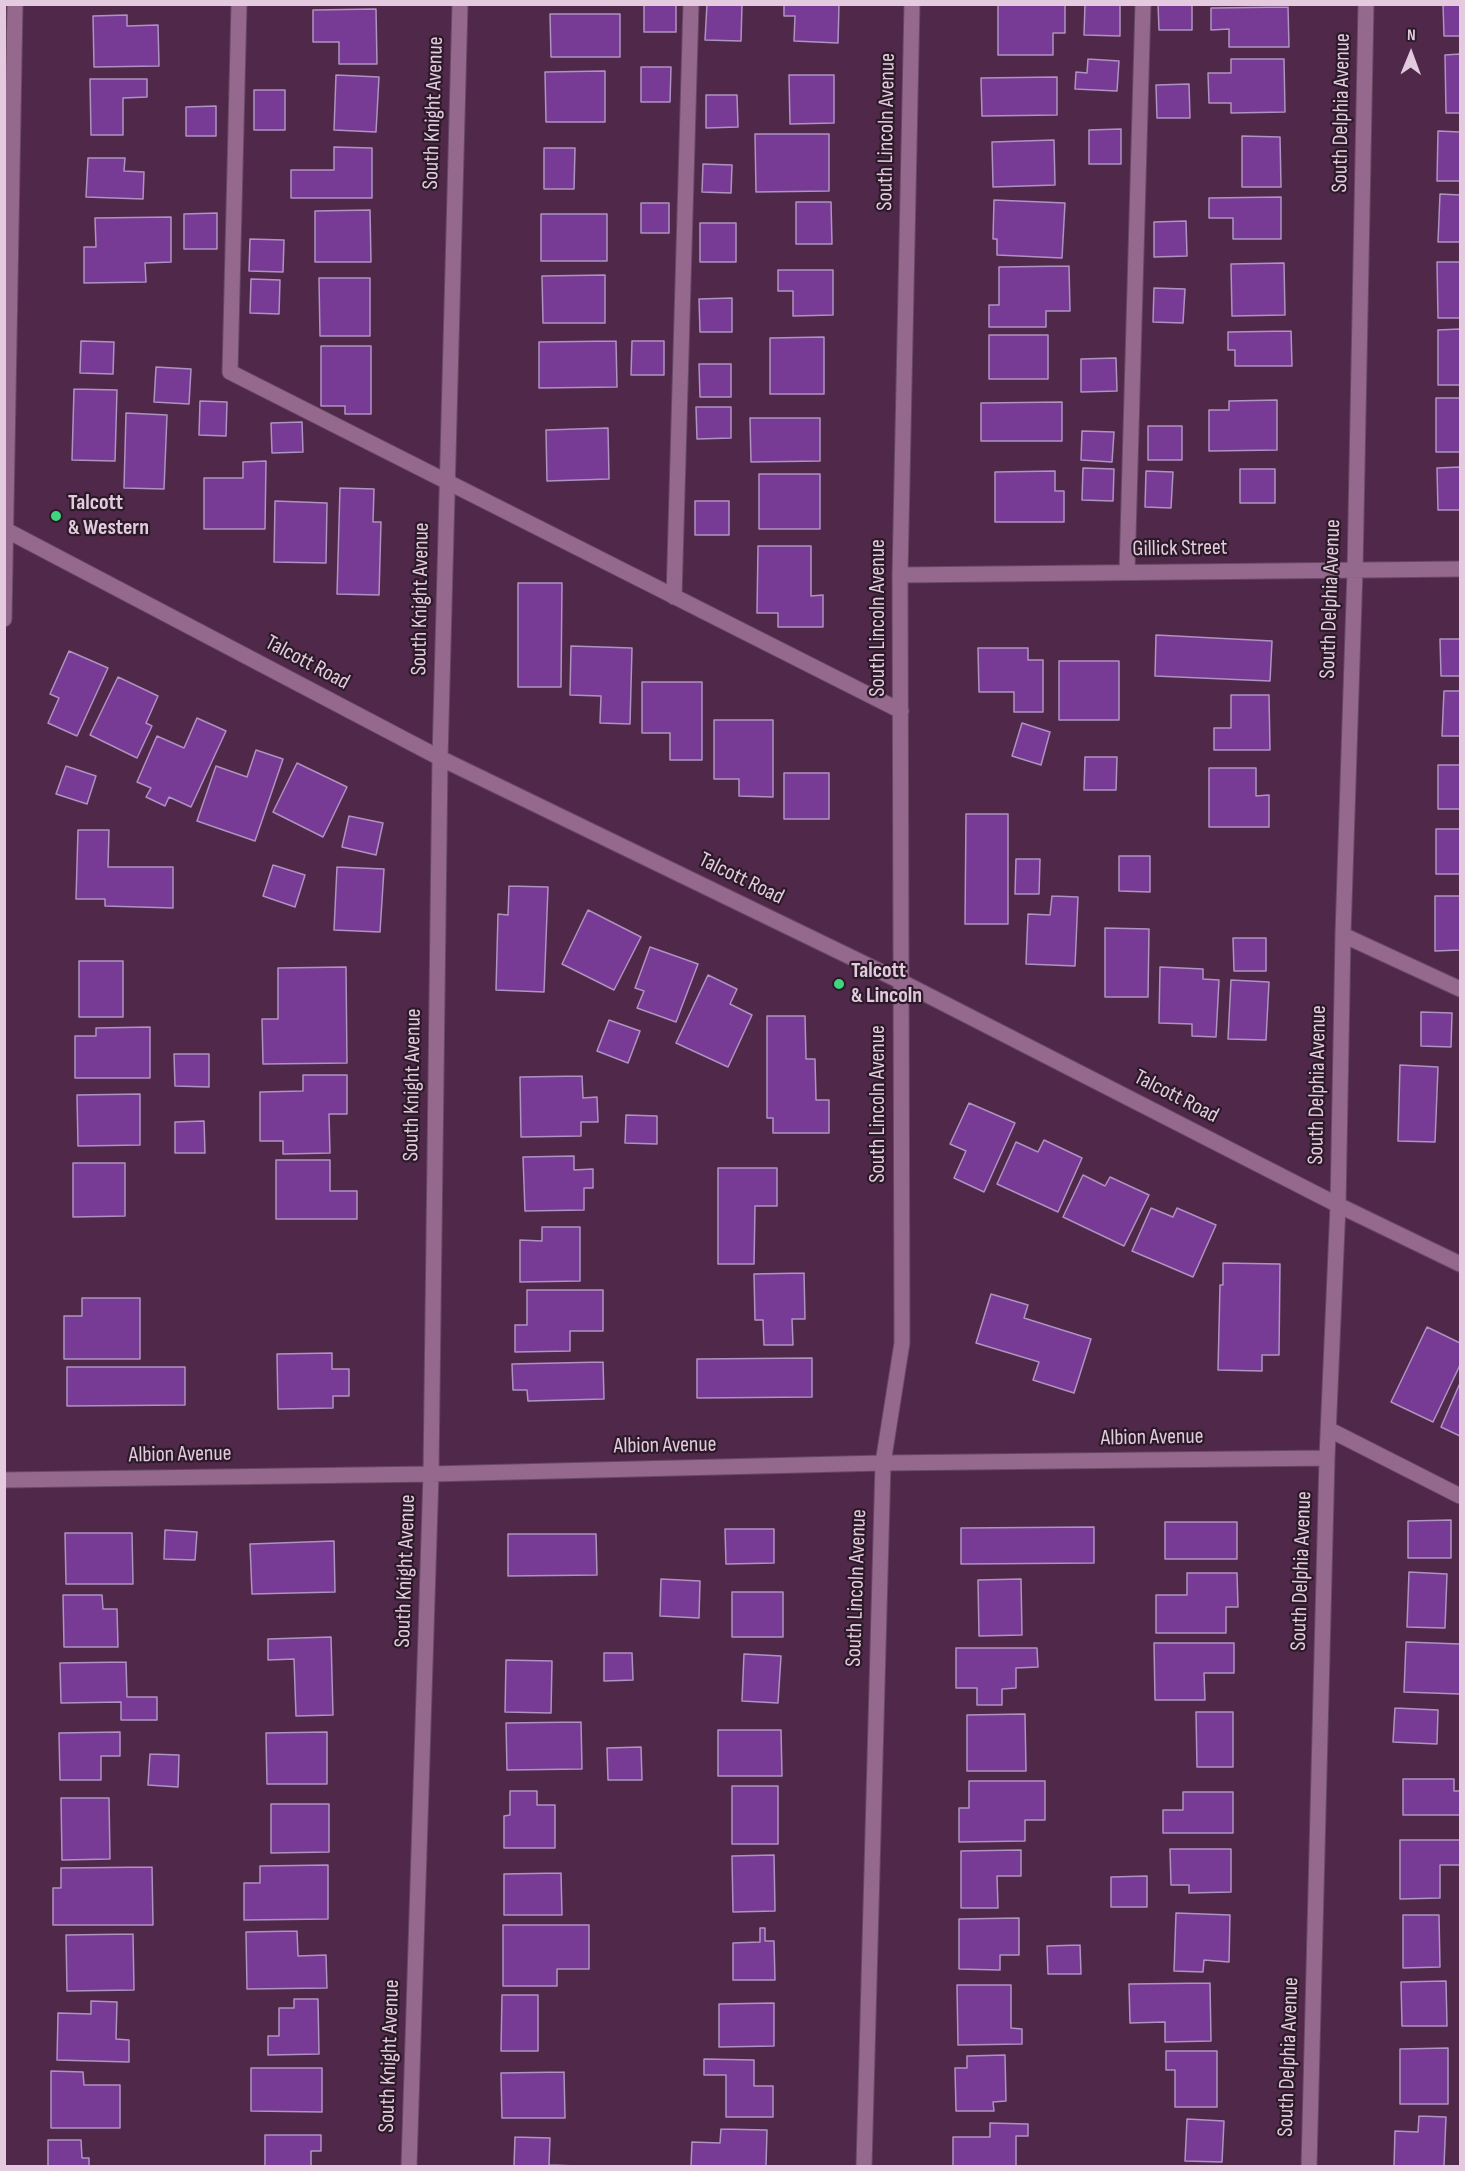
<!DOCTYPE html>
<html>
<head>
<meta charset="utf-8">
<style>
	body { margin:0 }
	#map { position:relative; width:1465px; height:2171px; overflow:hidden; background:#50294a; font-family:"Sofia Sans Condensed",sans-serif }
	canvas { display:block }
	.frame { position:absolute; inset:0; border:6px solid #e3cade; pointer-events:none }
	.north { position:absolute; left:1381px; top:24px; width:60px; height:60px; -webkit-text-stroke:4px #2b1a28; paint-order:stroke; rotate:1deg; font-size:16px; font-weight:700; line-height:24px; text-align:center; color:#e3cade }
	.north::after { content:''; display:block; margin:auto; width:21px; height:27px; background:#e3cade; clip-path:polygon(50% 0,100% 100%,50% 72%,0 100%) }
</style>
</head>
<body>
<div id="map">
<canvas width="1465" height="2171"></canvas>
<div class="frame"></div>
<div class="north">N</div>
</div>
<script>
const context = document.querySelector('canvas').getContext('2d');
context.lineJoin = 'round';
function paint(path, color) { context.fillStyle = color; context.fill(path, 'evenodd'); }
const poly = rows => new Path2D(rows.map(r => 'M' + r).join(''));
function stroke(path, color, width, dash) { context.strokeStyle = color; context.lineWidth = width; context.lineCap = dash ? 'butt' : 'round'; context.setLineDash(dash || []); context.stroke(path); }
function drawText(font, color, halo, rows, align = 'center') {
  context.font = font + ' "Sofia Sans Condensed",sans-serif'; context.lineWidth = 4.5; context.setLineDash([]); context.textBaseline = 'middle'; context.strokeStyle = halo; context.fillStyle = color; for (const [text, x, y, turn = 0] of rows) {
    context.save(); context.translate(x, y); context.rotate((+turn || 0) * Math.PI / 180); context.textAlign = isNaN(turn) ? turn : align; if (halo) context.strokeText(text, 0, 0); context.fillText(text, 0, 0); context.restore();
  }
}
const building = poly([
	[644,4,676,4,676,32,644,32,644,4],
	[707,4,742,4,741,41,705,40,707,4],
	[784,4,839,4,838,43,794,41,795,16,784,16,784,4],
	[998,4,1065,4,1065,33,1053,33,1053,55,998,55,998,4],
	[1085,4,1120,4,1120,36,1084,35,1085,4],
	[1158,4,1192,4,1192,30,1159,30,1158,4],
	[1443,4,1460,4,1460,36,1444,36,1443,4],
	[1288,7,1289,47,1229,47,1229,29,1211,30,1211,8,1288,7],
	[376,9,377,64,339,64,339,42,313,42,313,10,376,9],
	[550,14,620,14,620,57,551,57,550,14],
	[127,15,127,26,158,25,159,66,94,67,93,16,127,15],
	[1460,54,1460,113,1446,113,1445,55,1460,54],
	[1088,59,1119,61,1117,91,1075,89,1076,72,1087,73,1088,59],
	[1231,59,1284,59,1285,112,1231,113,1231,103,1209,103,1208,73,1231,73,1231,59],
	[641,67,671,67,670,102,641,102,641,67],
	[605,71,605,122,546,122,545,72,605,71],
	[336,75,379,77,376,132,334,130,336,75],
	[789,75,834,75,834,123,790,124,789,75],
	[1057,77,1057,115,982,116,981,78,1057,77],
	[90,79,147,79,147,97,123,98,123,135,91,135,90,79],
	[1189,84,1190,118,1157,118,1156,85,1189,84],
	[254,90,285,90,285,130,254,130,254,90],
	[706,95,737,95,738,127,706,128,706,95],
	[216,106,216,136,186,136,186,107,216,106],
	[1121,129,1121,164,1089,164,1089,130,1121,129],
	[1438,131,1460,132,1460,181,1437,181,1438,131],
	[755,134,829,134,829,191,756,192,755,134],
	[1242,136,1280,137,1281,187,1242,187,1242,136],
	[1054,140,1055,185,993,187,992,142,1054,140],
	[334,147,372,148,372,198,291,198,291,170,334,170,334,147],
	[544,148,575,148,574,189,544,189,544,148],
	[88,158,125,158,124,171,144,172,143,199,86,197,88,158],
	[703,164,732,165,731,193,702,192,703,164],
	[1440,194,1460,195,1460,242,1438,242,1440,194],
	[1281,197,1281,239,1233,239,1233,218,1209,218,1209,198,1281,197],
	[994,200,1065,203,1062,258,997,255,997,239,993,239,994,200],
	[796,202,831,202,832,244,796,244,796,202],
	[641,203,669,203,669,233,641,233,641,203],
	[370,210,371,262,315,262,315,211,370,210],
	[217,213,217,249,184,249,184,214,217,213],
	[541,214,607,214,607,261,541,261,541,214],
	[171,217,171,262,145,263,146,282,84,283,84,247,96,247,95,218,171,217],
	[1186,221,1187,256,1154,257,1154,222,1186,221],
	[700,223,736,223,736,262,700,262,700,223],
	[250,239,284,240,283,272,249,271,250,239],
	[1437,262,1460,262,1460,318,1438,318,1437,262],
	[1284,263,1285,315,1232,316,1231,264,1284,263],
	[1069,266,1070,311,1046,311,1046,327,989,327,989,305,999,305,999,267,1069,266],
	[778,270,833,270,833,315,793,316,793,291,778,291,778,270],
	[605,275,605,323,543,323,542,276,605,275],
	[319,278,370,278,370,336,320,336,319,278],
	[251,279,280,280,279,314,250,313,251,279],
	[1154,288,1185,289,1183,323,1153,322,1154,288],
	[732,298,732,332,700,332,699,299,732,298],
	[1460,329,1460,385,1438,385,1438,330,1460,329],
	[1291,331,1292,366,1235,366,1235,350,1228,350,1228,332,1291,331],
	[989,335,1048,335,1048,379,989,379,989,335],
	[824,337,824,394,770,394,770,338,824,337],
	[81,341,114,342,113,374,80,373,81,341],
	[616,341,617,387,539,388,539,342,616,341],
	[632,341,664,341,664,375,631,375,632,341],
	[321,346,371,346,371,414,345,414,345,406,321,406,321,346],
	[1116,358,1117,391,1081,392,1081,359,1116,358],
	[699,364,731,364,731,397,700,397,699,364],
	[156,367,191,369,189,404,154,402,156,367],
	[74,389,117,390,115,461,72,460,74,389],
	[1436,398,1460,398,1460,452,1436,452,1436,398],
	[1277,400,1277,450,1209,451,1209,410,1229,410,1229,401,1277,400],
	[200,401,227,402,226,436,199,435,200,401],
	[1062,402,1062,441,981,441,981,403,1062,402],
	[696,407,731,407,731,438,697,439,696,407],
	[126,413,167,415,164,489,124,488,126,413],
	[750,418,820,418,820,461,751,462,750,418],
	[302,422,303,452,272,453,271,423,302,422],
	[1148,426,1182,426,1182,460,1148,460,1148,426],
	[608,428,609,479,547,481,546,430,608,428],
	[1082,431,1114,432,1112,462,1081,460,1082,431],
	[266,461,265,529,204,529,204,478,243,478,243,462,266,461],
	[1460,467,1460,510,1438,510,1437,468,1460,467],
	[1083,468,1114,469,1113,501,1082,500,1083,468],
	[1240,469,1275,469,1275,503,1240,503,1240,469],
	[1055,471,1055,491,1064,491,1064,522,995,522,995,472,1055,471],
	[1146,471,1173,472,1171,508,1145,507,1146,471],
	[759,474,820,474,820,529,759,529,759,474],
	[340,488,374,489,373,522,381,522,379,595,337,594,340,488],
	[275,501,327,503,326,563,274,562,275,501],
	[695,501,729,501,729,535,695,535,695,501],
	[758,546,811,546,811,596,823,595,823,627,778,627,778,613,757,613,758,546],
	[518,583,562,583,561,687,518,687,518,583],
	[1156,635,1272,641,1270,681,1155,676,1156,635],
	[1440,639,1460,639,1460,676,1441,676,1440,639],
	[571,646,632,648,630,724,600,723,601,696,570,695,571,646],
	[978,648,1028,648,1028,660,1043,660,1043,712,1014,712,1014,692,979,692,978,648],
	[69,651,108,668,77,736,48,723,59,698,50,694,69,651],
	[1059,661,1119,661,1119,720,1059,720,1059,661],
	[118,677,158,696,146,723,152,726,137,758,90,735,118,677],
	[642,682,702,682,702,760,670,760,670,733,642,733,642,682],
	[1444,691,1460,691,1460,736,1442,736,1444,691],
	[1231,695,1269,695,1270,750,1214,750,1214,728,1231,728,1231,695],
	[197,718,226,731,191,807,169,797,165,806,146,797,151,788,137,782,157,736,184,748,197,718],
	[714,720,773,720,773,797,739,796,739,779,714,779,714,720],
	[1022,723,1050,732,1041,765,1012,756,1022,723],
	[256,750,283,759,255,841,197,821,216,766,247,777,256,750],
	[1085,757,1117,757,1116,790,1084,790,1085,757],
	[297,763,347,787,323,837,273,812,297,763],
	[1438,765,1460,765,1460,809,1438,809,1438,765],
	[66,766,96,776,87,804,56,794,66,766],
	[1209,768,1256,768,1256,796,1269,795,1269,827,1209,827,1209,768],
	[784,773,829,773,829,819,784,819,784,773],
	[966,814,1008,814,1008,924,965,924,966,814],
	[349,816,383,823,376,855,342,847,349,816],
	[1436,829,1460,829,1460,874,1436,874,1436,829],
	[78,830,109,830,108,867,173,867,173,908,105,906,105,899,76,899,78,830],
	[1119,856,1150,856,1150,892,1119,891,1119,856],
	[1016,859,1040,859,1039,894,1015,894,1016,859],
	[273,865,305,875,295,907,263,896,273,865],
	[337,867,384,869,380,932,334,930,337,867],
	[509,886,548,887,544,992,496,990,498,914,508,915,509,886],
	[1052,896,1078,897,1075,966,1026,964,1028,914,1050,915,1052,896],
	[1435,896,1460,896,1460,950,1435,951,1435,896],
	[588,910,641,937,614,990,562,964,588,910],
	[1105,928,1149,929,1148,997,1105,997,1105,928],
	[1233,938,1266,938,1266,971,1234,971,1233,938],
	[650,947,698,964,676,1022,637,1008,644,991,635,988,650,947],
	[79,961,123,961,123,1017,79,1017,79,961],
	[346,967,347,1063,263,1064,262,1019,278,1019,278,968,346,967],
	[1160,967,1203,969,1203,979,1219,980,1216,1037,1192,1036,1192,1024,1159,1023,1160,967],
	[708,975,737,989,730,1004,752,1015,728,1067,676,1043,708,975],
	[1231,980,1269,982,1266,1040,1228,1039,1231,980],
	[1421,1012,1452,1013,1451,1047,1421,1046,1421,1012],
	[767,1016,805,1016,806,1059,815,1059,816,1100,829,1100,829,1133,773,1133,773,1118,767,1118,767,1016],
	[609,1020,640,1031,628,1063,597,1051,609,1020],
	[150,1027,150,1078,75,1078,75,1036,96,1036,96,1028,150,1027],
	[174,1054,209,1054,209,1087,175,1086,174,1054],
	[1400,1065,1438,1067,1435,1142,1398,1141,1400,1065],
	[303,1075,347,1075,347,1114,329,1114,330,1153,283,1154,283,1141,260,1141,260,1092,303,1091,303,1075],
	[582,1076,583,1098,597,1097,598,1122,581,1122,581,1136,521,1137,520,1077,582,1076],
	[140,1094,140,1145,78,1146,77,1095,140,1094],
	[969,1103,1015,1123,984,1192,954,1178,966,1151,950,1144,969,1103],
	[626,1115,657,1116,657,1144,625,1143,626,1115],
	[204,1121,205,1153,175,1153,175,1122,204,1121],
	[1044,1140,1082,1158,1058,1212,997,1184,1016,1142,1038,1152,1044,1140],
	[574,1156,574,1170,593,1169,593,1188,584,1188,584,1210,525,1211,523,1157,574,1156],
	[276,1160,330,1160,330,1191,357,1191,357,1219,276,1219,276,1160],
	[73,1163,125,1163,125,1216,73,1217,73,1163],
	[718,1168,777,1168,777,1206,755,1206,754,1264,718,1264,718,1168],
	[1083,1175,1105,1186,1110,1177,1149,1195,1124,1246,1063,1217,1083,1175],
	[1151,1208,1173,1217,1177,1208,1216,1225,1193,1277,1132,1251,1151,1208],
	[542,1227,580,1227,580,1281,520,1282,520,1240,542,1241,542,1227],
	[1223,1263,1280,1264,1279,1355,1262,1355,1262,1371,1218,1370,1220,1285,1223,1285,1223,1263],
	[804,1273,805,1319,792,1319,793,1345,764,1345,763,1320,755,1320,754,1274,804,1273],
	[527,1290,603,1290,603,1331,570,1331,570,1351,515,1352,515,1325,527,1325,527,1290],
	[991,1294,1028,1305,1024,1318,1091,1339,1074,1393,1033,1380,1039,1362,976,1343,991,1294],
	[82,1298,140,1298,140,1359,64,1359,64,1316,82,1316,82,1298],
	[1427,1327,1460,1343,1460,1365,1433,1422,1391,1402,1427,1327],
	[332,1353,332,1369,349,1369,349,1396,333,1396,333,1408,278,1409,277,1354,332,1353],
	[812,1358,812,1397,697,1398,697,1359,812,1358],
	[603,1362,604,1399,528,1401,527,1390,513,1390,512,1364,603,1362],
	[67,1367,185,1367,185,1405,67,1406,67,1367],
	[1460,1383,1460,1436,1441,1427,1460,1383],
	[1451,1520,1451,1558,1408,1558,1408,1521,1451,1520],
	[1165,1522,1237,1522,1237,1559,1165,1559,1165,1522],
	[1094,1527,1094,1563,961,1564,961,1528,1094,1527],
	[725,1529,774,1529,774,1563,726,1564,725,1529],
	[165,1530,197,1532,195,1560,164,1559,165,1530],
	[65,1533,132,1533,133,1584,66,1584,65,1533],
	[508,1534,596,1534,597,1575,508,1576,508,1534],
	[334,1541,335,1592,252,1594,250,1544,334,1541],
	[1409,1572,1447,1574,1445,1628,1407,1627,1409,1572],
	[1187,1573,1237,1573,1238,1607,1226,1607,1226,1633,1156,1633,1156,1595,1187,1595,1187,1573],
	[661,1579,700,1581,699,1618,660,1616,661,1579],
	[1021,1579,1022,1635,979,1636,978,1580,1021,1579],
	[732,1592,783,1592,783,1637,732,1637,732,1592],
	[63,1595,102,1595,103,1609,117,1609,118,1647,64,1647,63,1595],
	[331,1637,333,1715,296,1716,294,1659,268,1660,268,1639,331,1637],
	[1406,1642,1460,1644,1460,1694,1404,1692,1406,1642],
	[1154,1643,1234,1643,1234,1673,1204,1673,1205,1700,1155,1700,1154,1643],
	[956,1648,1037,1648,1038,1667,1016,1668,1016,1688,1002,1689,1002,1705,977,1705,977,1688,956,1688,956,1648],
	[604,1653,632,1653,633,1680,604,1681,604,1653],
	[744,1654,781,1656,778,1703,742,1701,744,1654],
	[506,1660,552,1661,551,1713,505,1712,506,1660],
	[126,1662,127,1697,157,1697,157,1720,121,1720,121,1702,61,1703,60,1663,126,1662],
	[1395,1708,1438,1710,1437,1744,1393,1742,1395,1708],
	[1196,1712,1233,1712,1233,1767,1197,1767,1196,1712],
	[1025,1714,1026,1771,967,1771,967,1715,1025,1714],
	[581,1722,582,1769,507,1770,506,1723,581,1722],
	[718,1730,781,1730,782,1776,718,1776,718,1730],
	[120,1732,120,1756,101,1756,101,1780,60,1780,59,1733,120,1732],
	[327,1732,327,1784,267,1784,266,1733,327,1732],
	[641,1747,642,1780,608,1780,607,1748,641,1747],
	[150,1754,179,1755,178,1787,148,1785,150,1754],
	[1403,1779,1454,1779,1454,1791,1460,1791,1460,1815,1403,1815,1403,1779],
	[969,1781,1045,1781,1045,1820,1025,1820,1025,1841,959,1842,959,1808,969,1808,969,1781],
	[732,1786,778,1786,778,1844,732,1844,732,1786],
	[510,1791,537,1791,537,1805,555,1805,555,1848,504,1848,504,1816,510,1815,510,1791],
	[1183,1792,1233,1792,1233,1833,1163,1833,1163,1810,1183,1810,1183,1792],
	[61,1798,109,1798,110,1859,62,1860,61,1798],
	[271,1804,329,1804,329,1852,271,1853,271,1804],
	[1400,1840,1460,1840,1460,1865,1440,1865,1440,1898,1400,1899,1400,1840],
	[1170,1849,1231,1849,1231,1892,1189,1893,1189,1885,1171,1885,1170,1849],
	[1021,1850,1021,1876,997,1876,998,1908,961,1908,961,1851,1021,1850],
	[774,1855,775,1911,733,1912,732,1856,774,1855],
	[328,1865,328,1919,244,1920,244,1883,260,1883,260,1866,328,1865],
	[152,1867,153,1925,53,1925,53,1888,61,1888,61,1868,152,1867],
	[561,1873,562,1915,504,1915,504,1874,561,1873],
	[1147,1876,1147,1907,1111,1907,1111,1877,1147,1876],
	[1176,1913,1230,1915,1229,1962,1204,1960,1203,1972,1174,1971,1176,1913],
	[1403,1915,1439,1915,1440,1967,1403,1968,1403,1915],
	[1019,1918,1019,1955,1000,1955,1000,1970,959,1969,959,1919,1019,1918],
	[503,1925,589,1925,589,1969,557,1969,557,1986,503,1986,503,1925],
	[760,1928,765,1928,765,1941,774,1941,775,1980,733,1980,733,1943,760,1942,760,1928],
	[297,1931,298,1956,326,1955,327,1988,247,1989,246,1932,297,1931],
	[133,1934,134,1990,67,1991,66,1935,133,1934],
	[1080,1945,1081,1974,1048,1974,1047,1946,1080,1945],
	[1446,1981,1447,2026,1402,2026,1401,1982,1446,1981],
	[1210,1983,1211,2041,1165,2042,1165,2022,1130,2023,1129,1984,1210,1983],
	[957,1985,1011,1985,1011,2028,1022,2029,1022,2044,958,2045,957,1985],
	[502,1995,538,1995,538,2051,501,2051,502,1995],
	[294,1999,318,1999,319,2054,268,2055,268,2036,279,2036,279,2008,294,2008,294,1999],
	[91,2001,117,2002,116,2039,129,2040,129,2062,57,2060,58,2013,91,2014,91,2001],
	[774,2003,774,2046,719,2047,719,2004,774,2003],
	[1448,2048,1448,2104,1400,2104,1400,2049,1448,2048],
	[1166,2051,1217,2051,1217,2107,1175,2107,1175,2070,1166,2070,1166,2051],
	[1005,2055,1006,2101,993,2102,994,2111,956,2111,955,2068,967,2068,967,2056,1005,2055],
	[704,2059,754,2060,754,2086,773,2086,773,2117,726,2117,726,2075,704,2075,704,2059],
	[251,2068,322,2068,322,2112,251,2111,251,2068],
	[51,2071,83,2072,84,2085,120,2085,120,2128,51,2128,51,2071],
	[564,2072,565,2118,502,2118,501,2073,564,2072],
	[1419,2116,1446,2117,1444,2166,1394,2166,1395,2131,1418,2132,1419,2116],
	[1187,2119,1224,2121,1222,2162,1185,2161,1187,2119],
	[990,2123,1028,2124,1028,2136,1016,2136,1016,2166,953,2166,953,2137,990,2137,990,2123],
	[721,2129,767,2130,766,2166,691,2166,692,2142,720,2143,721,2129],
	[265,2135,321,2135,321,2151,311,2151,311,2166,265,2166,265,2135],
	[515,2137,550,2138,549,2165,578,2166,514,2166,515,2137],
	[48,2140,81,2140,82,2158,89,2158,89,2166,48,2166,48,2140]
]);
paint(building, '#773a95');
stroke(building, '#af92c1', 1.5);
const minor = poly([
	[239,4,230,372,901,711],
	[4,529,440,758,900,981,1338,1205,1460,1264],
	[1127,572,1143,4],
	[900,575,1460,569],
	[674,597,691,4],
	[4,619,15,4],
	[1343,935,1460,989],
	[1330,1430,1460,1496],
	[4,1480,431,1474,883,1463,1327,1458],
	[409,2166,431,1474,440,758,460,4],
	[864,2166,883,1463,902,1343,900,575,912,4],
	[1309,2166,1327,1458,1338,1205,1343,935,1355,570,1366,4]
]);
stroke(minor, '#684864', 17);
stroke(minor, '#94698d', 15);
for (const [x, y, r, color] of [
	[56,516,6,"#3ed77d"],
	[839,984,6,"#3ed77d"]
]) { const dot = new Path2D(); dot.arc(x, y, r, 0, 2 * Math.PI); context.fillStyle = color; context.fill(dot); stroke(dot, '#2b1a28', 2); }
drawText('22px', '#e3cade', '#2b1a28', [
	["South Knight Avenue",434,113,-88],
	["South Delphia Avenue",1342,113,-89],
	["South Lincoln Avenue",887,132,-89],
	["Gillick Street",1180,549,-1],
	["South Knight Avenue",421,599,-89],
	["South Delphia Avenue",1331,599,-88],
	["South Lincoln Avenue",878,618,-90],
	["Talcott Road",307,663,28],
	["Talcott Road",741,879,26],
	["South Knight Avenue",413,1085,-89],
	["South Delphia Avenue",1318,1085,-89],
	["Talcott Road",1176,1097,27],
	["South Lincoln Avenue",878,1104,-90],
	["Albion Avenue",1152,1438,-1],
	["Albion Avenue",665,1446,-1],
	["Albion Avenue",180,1455,-1],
	["South Knight Avenue",406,1571,-88],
	["South Delphia Avenue",1302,1571,-88],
	["South Lincoln Avenue",857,1588,-88],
	["South Knight Avenue",390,2056,-88],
	["South Delphia Avenue",1289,2057,-88]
]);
drawText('bold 22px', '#e3cade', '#2b1a28', [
	["Talcott",68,503],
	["& Western",68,528],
	["Talcott",851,971],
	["& Lincoln",851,996]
], 'left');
</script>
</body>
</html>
